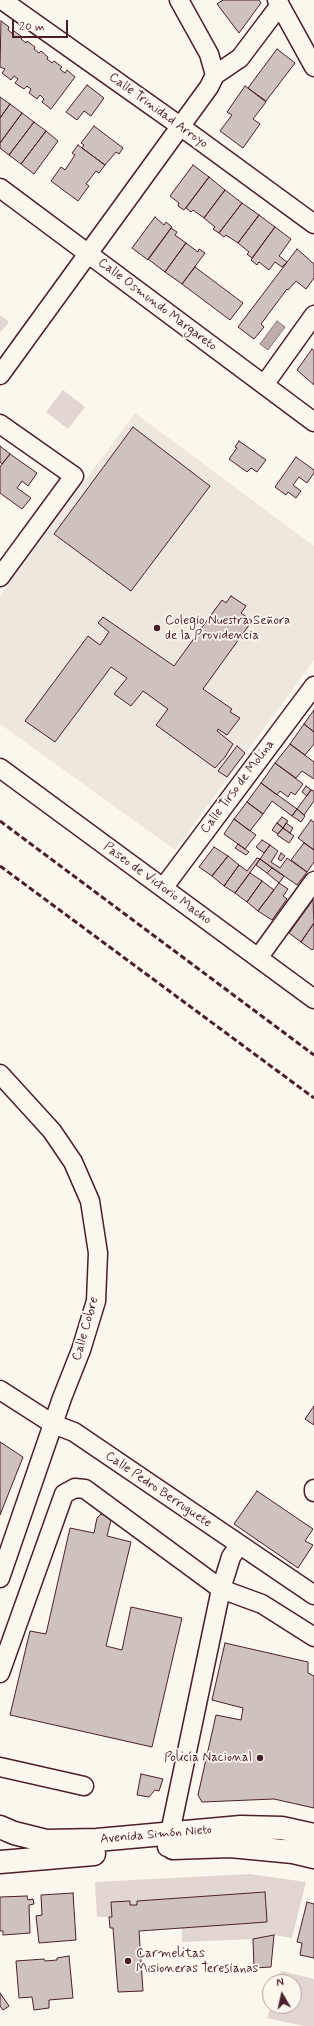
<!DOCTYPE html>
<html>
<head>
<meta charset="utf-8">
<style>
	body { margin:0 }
	#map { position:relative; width:314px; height:2026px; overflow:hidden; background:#fbf7ec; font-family:Mynerve,sans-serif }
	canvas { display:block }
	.north { position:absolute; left:262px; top:1974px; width:40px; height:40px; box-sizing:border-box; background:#fbf7ec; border:1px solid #b4a19f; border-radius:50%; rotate:351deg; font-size:11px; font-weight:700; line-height:16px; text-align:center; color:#4a1f2b }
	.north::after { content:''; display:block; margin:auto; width:14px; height:18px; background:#4a1f2b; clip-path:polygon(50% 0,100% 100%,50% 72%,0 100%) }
	.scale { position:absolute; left:12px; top:20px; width:56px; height:18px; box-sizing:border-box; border:2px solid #4a1f2b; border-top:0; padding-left:5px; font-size:12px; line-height:14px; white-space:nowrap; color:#4a1f2b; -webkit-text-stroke:3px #fbf7ec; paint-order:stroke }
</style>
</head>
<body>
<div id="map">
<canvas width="314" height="2026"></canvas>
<div class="north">N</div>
<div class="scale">20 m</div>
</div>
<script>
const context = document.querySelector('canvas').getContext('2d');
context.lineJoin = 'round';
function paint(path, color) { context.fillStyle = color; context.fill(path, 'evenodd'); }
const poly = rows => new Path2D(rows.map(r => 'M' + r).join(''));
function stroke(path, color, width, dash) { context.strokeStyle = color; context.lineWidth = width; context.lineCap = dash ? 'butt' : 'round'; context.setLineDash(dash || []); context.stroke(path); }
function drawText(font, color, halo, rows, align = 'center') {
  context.font = font + ' Mynerve,sans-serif'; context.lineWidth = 3.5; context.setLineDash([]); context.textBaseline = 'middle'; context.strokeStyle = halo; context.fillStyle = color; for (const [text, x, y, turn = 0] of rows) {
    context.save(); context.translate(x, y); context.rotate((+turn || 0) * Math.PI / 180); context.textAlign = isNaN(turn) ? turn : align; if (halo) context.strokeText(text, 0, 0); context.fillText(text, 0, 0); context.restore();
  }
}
paint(poly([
	[135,413,314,546,314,660,175,850,0,724,0,596]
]), '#eee7de');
paint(poly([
	[0,315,9,322,0,333],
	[63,390,85,407,68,429,46,412],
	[250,1874,306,1882,292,1938,274,1935,253,1939,182,1942,182,1928,267,1922,265,1892,137,1901,137,1905,130,1905,130,1901,111,1903,112,1917,97,1917,95,1882],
	[281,1971,314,1979,314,2026,304,2026,267,2018,271,2006,294,2006,294,1982,278,1982]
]), '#e2d7d0');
const water = poly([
	[277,321,285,327,268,350,260,344,277,321]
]);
paint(water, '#bfadaa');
stroke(water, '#907477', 1);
const building = poly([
	[223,0,259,0,261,3,239,33,217,4,223,0],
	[1,21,9,27,8,30,13,34,14,31,22,37,21,39,26,43,27,41,35,47,34,49,39,53,41,51,48,57,47,59,52,63,54,61,62,67,60,69,65,73,67,70,75,77,51,109,42,102,44,99,40,95,37,99,29,93,31,89,27,86,24,89,15,83,18,79,14,76,11,80,2,73,5,69,0,67,1,21],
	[277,49,295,63,266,101,248,88,277,49],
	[87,85,104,98,91,116,84,111,77,120,66,112,87,85],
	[245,86,266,102,253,119,260,124,243,148,220,131,232,115,227,112,245,86],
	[0,97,10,104,0,118,0,97],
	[10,104,22,113,0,143,0,118,10,104],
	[22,113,34,122,9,155,0,148,0,143,22,113],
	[34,122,46,131,21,164,9,155,34,122],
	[94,126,123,148,119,154,116,152,105,165,82,148,84,145,81,143,94,126],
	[46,131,58,141,34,174,21,164,46,131],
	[78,145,105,165,99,173,96,171,86,184,89,186,78,201,51,181,61,167,65,170,75,155,72,153,78,145],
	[193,165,209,177,184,210,178,206,179,203,170,196,193,165],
	[209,177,225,190,204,218,193,210,191,212,186,208,209,177],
	[225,190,242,203,219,233,213,229,215,227,204,218,225,190],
	[242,203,259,215,238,243,226,235,224,237,219,233,242,203],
	[259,215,275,227,252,258,247,254,249,252,238,243,259,215],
	[155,217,164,225,166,222,172,227,148,260,132,248,155,217],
	[275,227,291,239,279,256,287,262,282,267,275,262,269,270,259,262,257,265,251,260,275,227],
	[171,228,177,232,175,235,186,243,165,272,148,259,171,228],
	[186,243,198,252,199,249,205,253,182,284,165,272,186,243],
	[297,249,314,264,314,278,306,289,296,281,288,290,287,289,261,324,264,327,254,339,238,327,297,249],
	[195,267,243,303,230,320,182,284,195,267],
	[312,349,314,351,314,385,297,370,312,349],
	[133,427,210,486,131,591,54,534,133,427],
	[239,441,266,460,257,472,251,468,247,472,229,459,237,448,235,447,239,441],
	[0,446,10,454,2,464,0,462,0,446],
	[10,454,37,473,28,486,22,481,17,488,31,498,22,509,0,493,0,467,10,454],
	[296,457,314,470,314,473,307,483,299,477,293,485,301,491,296,498,288,492,286,495,275,487,296,457],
	[231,596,246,606,241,613,252,621,203,689,232,709,230,712,240,718,227,735,218,729,217,731,233,744,225,757,215,768,156,725,168,709,143,691,131,706,114,694,127,678,111,667,55,742,25,721,88,636,100,645,109,632,98,623,103,617,174,666,222,600,226,603,231,596],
	[314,710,314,732,304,724,314,710],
	[304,724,314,732,314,744,305,755,290,744,304,724],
	[290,744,314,762,314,779,302,771,296,778,275,763,290,744],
	[237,746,245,753,227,777,218,771,237,746],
	[275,763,303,784,295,795,291,792,288,797,280,791,277,795,261,783,275,763],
	[261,783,297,809,292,816,272,801,263,814,247,802,261,783],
	[306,786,311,790,307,796,302,792,306,786],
	[311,790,314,791,314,801,304,815,297,809,311,790],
	[247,802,263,814,250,831,234,819,247,802],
	[297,809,305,816,301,822,292,816,297,809],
	[282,817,288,821,283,828,277,823,282,817],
	[234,819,256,835,245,849,224,834,234,819],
	[311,820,314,822,314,850,298,838,311,820],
	[277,823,283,828,278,834,272,830,277,823],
	[286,823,293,828,290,833,283,828,286,823],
	[283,828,294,836,289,843,277,835,283,828],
	[262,840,270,845,264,853,256,847,262,840],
	[304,843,314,850,314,862,307,872,291,860,304,843],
	[238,844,249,852,246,855,235,848,238,844],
	[270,845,278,851,271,862,280,868,287,858,307,872,297,885,260,859,270,845],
	[214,847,228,856,212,876,199,867,214,847],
	[281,853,285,856,281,861,278,859,281,853],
	[228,856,239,865,224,886,212,876,228,856],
	[257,858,260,859,235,893,224,886,239,865,247,871,257,858],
	[260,859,272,868,267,873,256,865,260,859],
	[272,868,284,876,279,883,267,873,272,868],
	[250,873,262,881,247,902,235,893,250,873],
	[262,881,274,890,258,911,247,902,262,881],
	[279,883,288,889,283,896,287,899,272,920,258,911,279,883],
	[313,900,314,923,301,942,289,933,313,900],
	[314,923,314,948,312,950,301,942,314,923],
	[314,1406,314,1425,305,1419,314,1406],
	[0,1442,23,1457,0,1515,0,1442],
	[257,1491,313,1529,305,1541,313,1545,298,1568,234,1524,257,1491],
	[101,1514,108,1516,111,1520,107,1536,131,1542,106,1646,122,1650,131,1607,182,1618,152,1747,10,1715,30,1631,46,1634,70,1528,94,1533,97,1518,101,1514],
	[225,1643,308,1662,308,1673,314,1676,314,1808,274,1799,202,1802,198,1795,216,1715,241,1720,243,1708,212,1700,225,1643],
	[141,1774,163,1779,159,1791,155,1790,149,1797,137,1795,141,1774],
	[265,1892,267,1922,139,1931,143,1991,118,1992,113,1928,110,1928,109,1917,112,1917,111,1902,130,1901,130,1905,137,1905,137,1901,265,1892],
	[73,1893,76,1940,39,1943,36,1916,42,1915,41,1895,73,1893],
	[27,1896,28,1900,33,1899,34,1904,29,1905,30,1933,3,1935,3,1931,0,1931,0,1897,27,1896],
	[307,1902,314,1904,314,1958,300,1955,302,1943,297,1942,307,1902],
	[274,1935,271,1967,254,1968,253,1939,274,1935],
	[69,1956,73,1998,49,2000,49,2008,34,2010,32,1997,19,1998,16,1961,44,1959,45,1961,57,1960,57,1958,69,1956],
	[0,1993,9,2006,3,2010,0,2006,0,1993]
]);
paint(building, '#cfc2bc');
stroke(building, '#4a1f2b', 1);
const minor = poly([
	[2,0,180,126,314,224],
	[179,0,209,54,215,75],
	[277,0,314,67],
	[215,75,240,58,280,5],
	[0,188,314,422],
	[0,375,209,87,215,75],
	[264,385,314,315],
	[0,424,74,476,0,577],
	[0,768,314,999],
	[163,888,314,686],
	[258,958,314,881],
	[0,1074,52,1131,73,1162,90,1201,98,1253,96,1301,81,1350,62,1398,0,1578],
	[0,1390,53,1424,74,1432,314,1595],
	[314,1489,314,1492],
	[239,1545,231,1557,221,1589,262,1604,314,1637],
	[0,1673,64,1494,75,1488,85,1489,221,1589,167,1847],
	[0,1767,84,1786]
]);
const major = poly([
	[0,1827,14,1833,46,1841,97,1840,241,1827,282,1828,314,1835],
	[173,1848,230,1846,293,1852,314,1857],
	[0,1862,94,1854]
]);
stroke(minor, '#4a1f2b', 21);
stroke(major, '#4a1f2b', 25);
stroke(minor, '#fbf7ec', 18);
stroke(major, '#fbf7ec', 22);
stroke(poly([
	[0,821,314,1055],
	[0,866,314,1098]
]), '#4a1f2b', 3, [6, 3]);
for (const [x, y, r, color] of [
	[157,628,4,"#4a1f2b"],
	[260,1758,4,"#4a1f2b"],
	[128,1961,4,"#4a1f2b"]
]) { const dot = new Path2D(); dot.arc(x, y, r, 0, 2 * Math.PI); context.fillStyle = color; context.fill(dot); stroke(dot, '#fbf7ec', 1.5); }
drawText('13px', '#4a1f2b', '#fbf7ec', [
	["Calle Trinidad Arroyo",158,111,36],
	["Calle Osmundo Margareto",157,305,37],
	["Calle Tirso de Molina",238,787,-53],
	["Paseo de Victorio Macho",157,884,36],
	["Calle Cobre",86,1329,-74],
	["Calle Pedro Berruguete",158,1490,34],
	["Avenida Simón Nieto",156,1835,-5]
]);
drawText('13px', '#4a1f2b', '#fbf7ec', [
	["Colegio Nuestra Señora",165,621],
	["de la Providencia",165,636],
	["Policía Nacional",252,1758,"right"],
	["Carmelitas",136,1954],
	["Misioneras Teresianas",136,1969]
], 'left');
</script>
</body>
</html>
